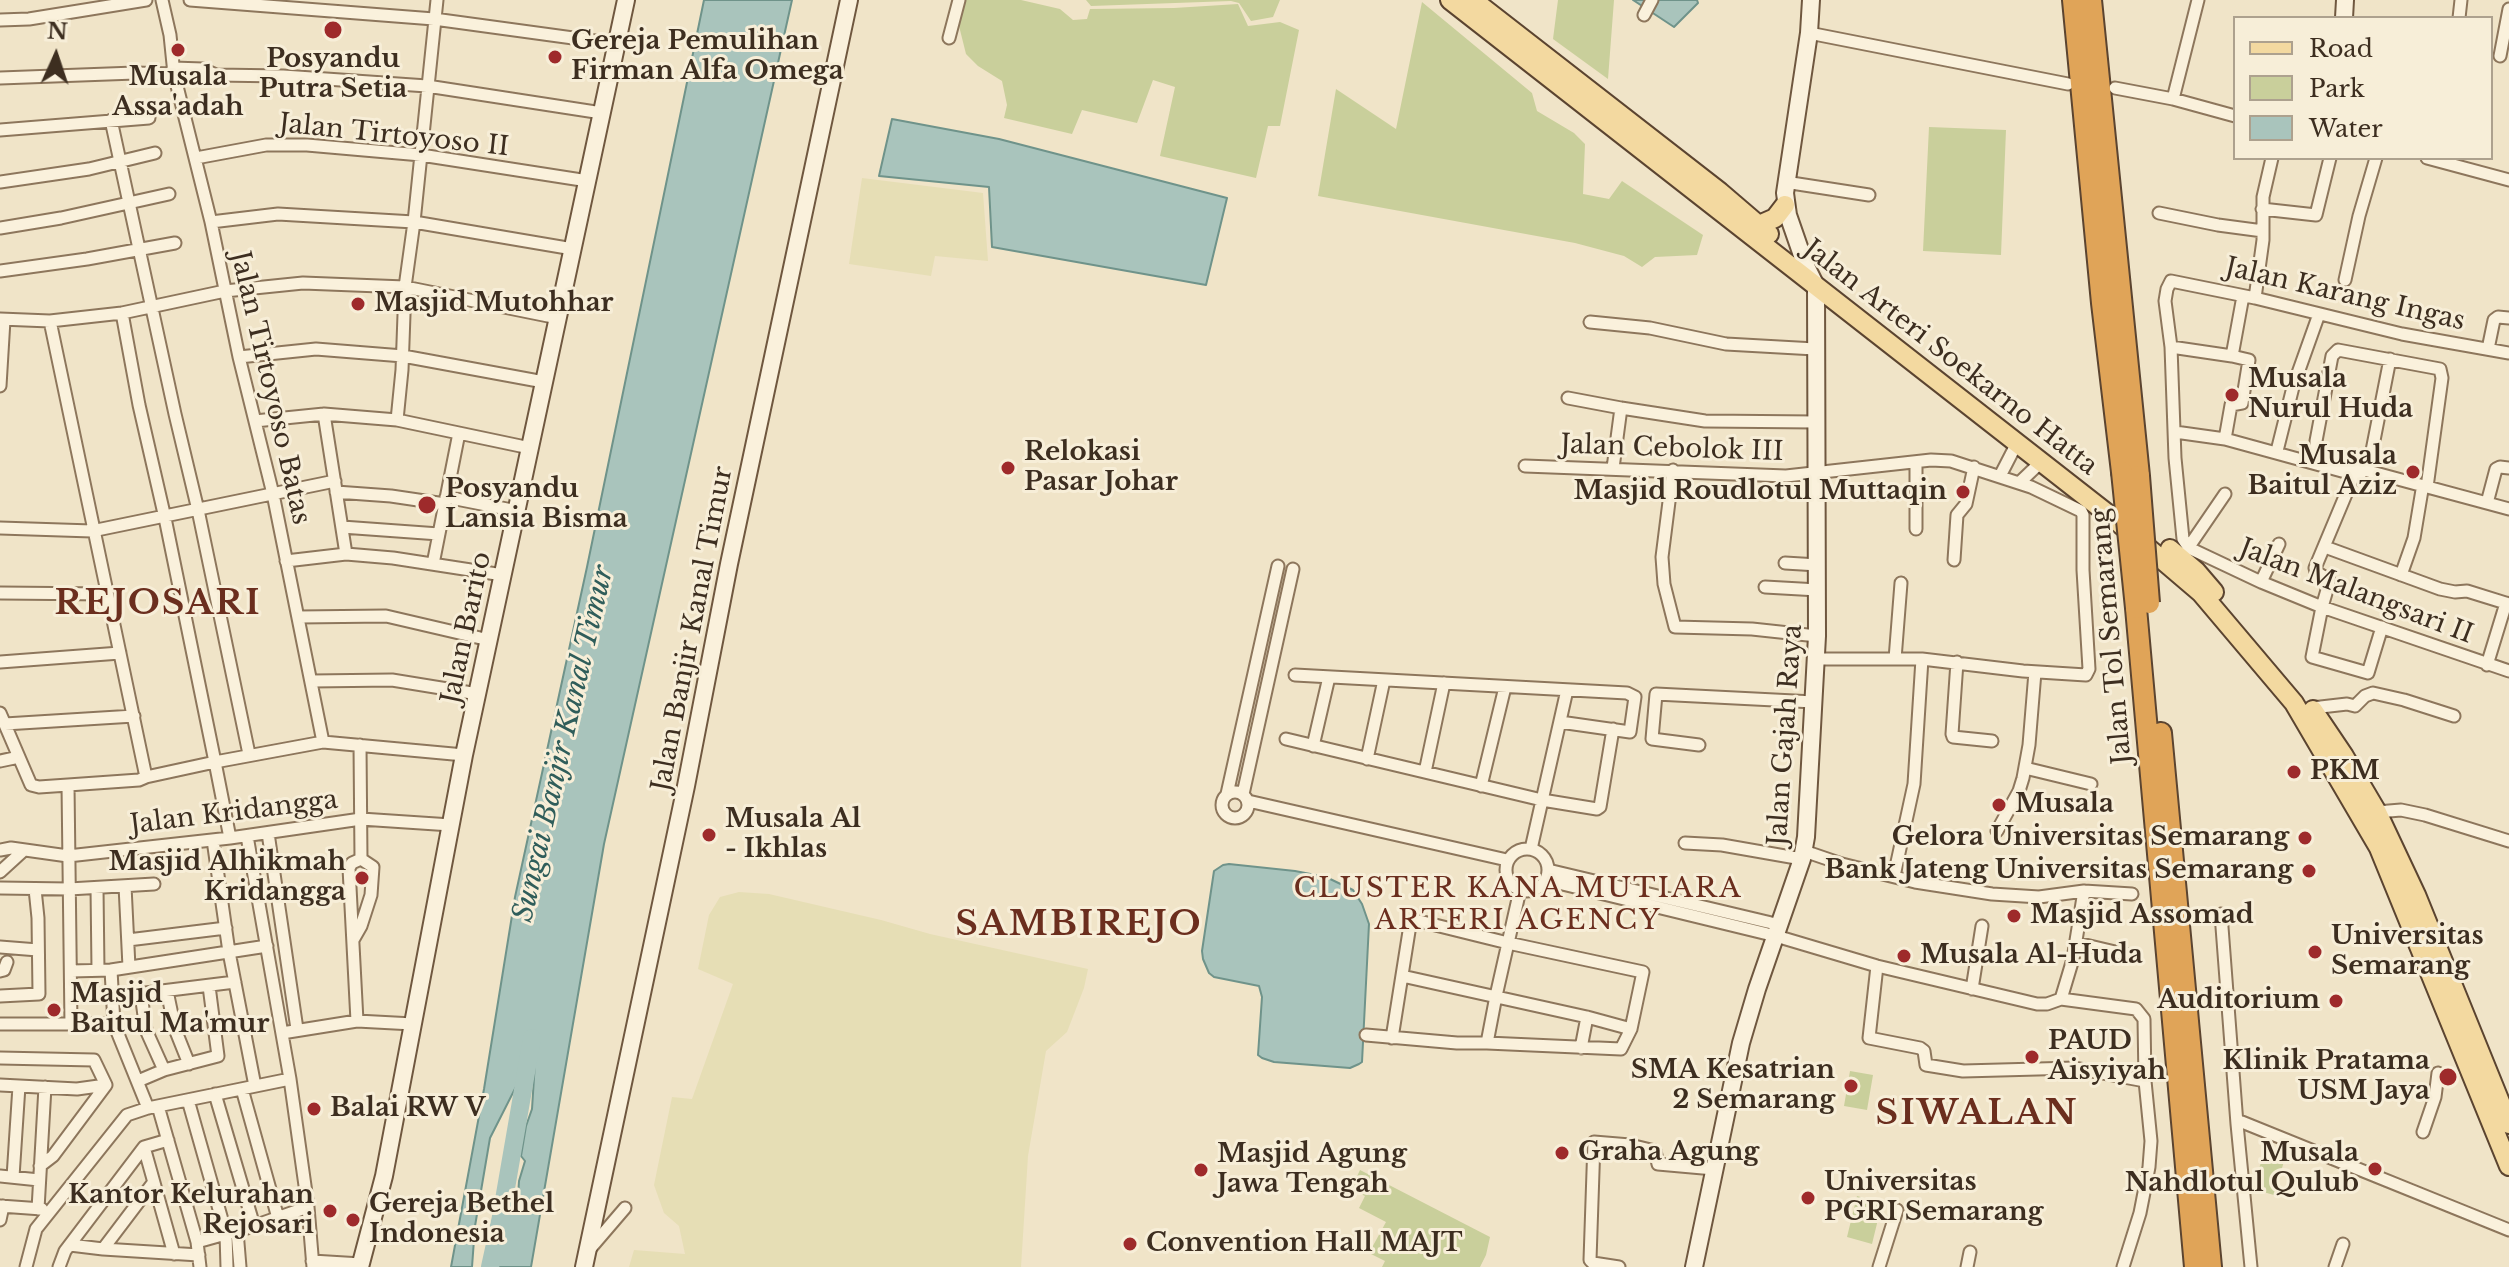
<!DOCTYPE html>
<html>
<head>
<meta charset="utf-8">
<style>
	body { margin:0 }
	#map { position:relative; width:2509px; height:1267px; overflow:hidden; background:#f0e4c8; font-family:"Libre Baskerville",serif }
	canvas { display:block }
	.legend { position:absolute; left:2233px; top:16px; width:260px; height:144px; box-sizing:border-box; background:#f7eed8; border:2px solid #ada18e; margin:0; padding:10px 14px; list-style:none; font-size:24px; color:#3d2e20 }
	.legend li { display:flex; align-items:center; gap:16px; height:40px }
	.legend b { width:40px; border:2px solid #ada18e }
	.north { position:absolute; left:16px; top:16px; width:80px; height:80px; -webkit-text-stroke:6px #f7eed8; paint-order:stroke; rotate:3deg; font-size:22px; font-weight:700; line-height:32px; text-align:center; color:#3d2e20 }
	.north::after { content:''; display:block; margin:auto; width:28px; height:36px; background:#3d2e20; clip-path:polygon(50% 0,100% 100%,50% 72%,0 100%) }
</style>
</head>
<body>
<div id="map">
<canvas width="2509" height="1267"></canvas>
<ul class="legend">
<li><b style="height:10px;background:#f3d9a0"></b>Road</li>
<li><b style="height:22px;background:#c9cf9b"></b>Park</li>
<li><b style="height:22px;background:#a9c4bc"></b>Water</li>
</ul>
<div class="north">N</div>
</div>
<script>
const context = document.querySelector('canvas').getContext('2d');
context.lineJoin = 'round';
function paint(path, color) { context.fillStyle = color; context.fill(path, 'evenodd'); }
const poly = rows => new Path2D(rows.map(r => 'M' + r).join(''));
function stroke(path, color, width, dash) { context.strokeStyle = color; context.lineWidth = width; context.lineCap = dash ? 'butt' : 'round'; context.setLineDash(dash || []); context.stroke(path); }
function drawText(font, color, halo, rows, align = 'center') {
  context.font = font + ' "Libre Baskerville",serif'; context.lineWidth = 6; context.setLineDash([]); context.textBaseline = 'middle'; context.strokeStyle = halo; context.fillStyle = color; for (const [text, x, y, turn = 0] of rows) {
    context.save(); context.translate(x, y); context.rotate((+turn || 0) * Math.PI / 180); context.textAlign = isNaN(turn) ? turn : align; if (halo) context.strokeText(text, 0, 0); context.fillText(text, 0, 0); context.restore();
  }
}
paint(poly([
	[862,178,983,193,988,261,935,256,931,276,849,264],
	[739,892,769,894,881,920,930,934,1088,969,1084,988,1067,1032,1046,1051,1028,1156,1021,1267,629,1267,634,1250,685,1254,679,1226,664,1213,654,1185,672,1097,692,1099,733,984,698,969,709,915,720,897]
]), '#e6deb5');
paint(poly([
	[965,0,1021,0,1060,9,1073,20,1087,19,1090,9,1174,8,1238,4,1248,26,1280,22,1299,30,1280,126,1268,126,1256,178,1160,156,1175,87,1153,80,1137,123,1082,110,1072,134,1004,118,1007,105,1002,81,978,66,966,54,959,26],
	[1086,0,1280,0,1273,17,1251,21,1239,3,1231,1,1091,6],
	[1558,0,1614,0,1608,79,1553,39],
	[1422,2,1532,93,1537,111,1574,133,1585,144,1583,194,1609,199,1622,181,1703,235,1697,255,1655,257,1642,267,1624,256,1575,243,1318,196,1336,89,1396,129],
	[1929,127,2006,130,2001,255,1923,251],
	[1850,1071,1873,1075,1867,1110,1844,1106],
	[2264,1152,2285,1158,2274,1195,2253,1189],
	[1360,1170,1490,1237,1486,1255,1480,1267,1382,1267,1385,1261,1369,1253,1386,1222,1359,1208,1365,1196,1351,1189],
	[1857,1196,1882,1203,1872,1244,1847,1237]
]), '#c9cf9b');
const water = poly([
	[704,0,792,0,604,844,531,1267,489,1267,487,1249,488,1232,518,1197,519,1181,525,1161,521,1156,526,1126,532,1109,536,1046,532,1043,525,1069,490,1138,475,1226,472,1267,451,1267,484,1089,515,897,587,567,704,0],
	[1633,0,1697,0,1698,3,1674,27,1633,0],
	[892,119,999,139,1227,198,1206,285,992,247,989,187,879,176,892,119],
	[1229,864,1295,871,1326,877,1353,890,1362,904,1369,924,1362,1062,1359,1064,1350,1068,1274,1062,1262,1058,1258,1055,1262,997,1259,986,1214,977,1209,973,1203,959,1202,951,1214,871,1223,865,1229,864]
]);
paint(water, '#a9c4bc');
stroke(water, '#6f938a', 2);
stroke(poly([
	[490,1267,501,1217,532,1038]
]), '#a9c4bc', 18);
const street = poly([
	[162,0,170,35,174,74,211,222,239,357,273,494,323,742],
	[190,0,434,19,617,44],
	[1644,15,1652,0],
	[2459,18,2461,0],
	[0,20,29,19,146,0],
	[1809,33,2068,84],
	[949,38,959,0],
	[2500,56,2509,9],
	[173,68,203,69,216,75,283,76,427,86,602,113],
	[0,78,135,73,174,74],
	[2115,88,2173,99,2235,116],
	[2173,99,2198,0],
	[111,120,175,414,198,510,249,754],
	[0,130,149,118],
	[196,158,266,145,307,145,421,155,588,181],
	[2427,158,2509,180],
	[0,182,89,169,155,153],
	[1785,182,1869,195],
	[2262,209,2316,215,2330,158],
	[2159,213,2218,225,2263,231],
	[211,222,278,214,414,222,573,249],
	[0,228,61,218,169,194],
	[0,271,87,259,175,243],
	[2345,280,2359,216,2376,158],
	[2255,298,2263,240,2263,197,2272,158],
	[122,313,139,405,165,518,215,762,146,777],
	[0,319,50,321,122,313,225,291,303,283,405,287,558,318],
	[1590,322,1650,328,1726,344,1815,349],
	[2171,347,2232,356,2243,296],
	[2488,349,2494,320,2498,317,2509,318],
	[239,357,316,349,403,356,544,382],
	[0,386,4,320],
	[1568,398,1621,408,1705,421,1816,422],
	[324,414,346,554],
	[397,420,402,370,405,287,414,222,437,0],
	[255,421,324,414,397,420,530,448],
	[2175,432,2225,439,2360,476],
	[2225,439,2231,405,2242,403,2249,360,2232,356],
	[2277,451,2293,387,2319,314],
	[1525,466,1786,476,1931,460,1951,461,2031,487,2081,511,2083,515,2083,570,2089,669,2086,675,2023,671,1922,659,1816,659],
	[1613,468,1621,408],
	[1673,470,1662,557,1664,584,1675,627,1752,629,1817,636],
	[2368,471,2390,359],
	[2354,475,2315,568,2316,572,2329,580,2329,583,2322,607,2312,657,2368,673,2382,627],
	[2000,476,2017,443],
	[2019,483,2041,462],
	[2427,487,2442,378,2440,369,2338,350,2332,356,2316,441,2316,452,2318,457,2368,471,2509,509],
	[336,492,391,496,445,504],
	[446,497,517,511],
	[2487,503,2496,469,2500,467,2509,468],
	[342,527,439,534],
	[0,528,92,531,335,481],
	[1916,529,1916,462],
	[2325,547,2440,589,2455,592,2467,591,2509,604],
	[2189,548,2183,539,2175,458,2171,347,2165,301,2167,289,2171,281,2255,298,2402,334,2509,353],
	[2189,548,2261,582,2322,607,2509,671],
	[2186,551,2225,494],
	[1954,560,1957,515,1966,504,1974,467],
	[286,561,346,554,393,558,503,575],
	[1785,563,1818,565],
	[433,564,459,433],
	[2401,575,2414,538,2422,490],
	[2261,582,2279,544],
	[1765,587,1818,590],
	[0,593,107,594],
	[299,617,386,616,489,640],
	[1895,659,1901,583],
	[0,662,120,653],
	[1957,662,1952,734,1953,737,1992,741],
	[2487,665,2506,603],
	[1295,675,1627,693,1635,697,1630,732,1560,722],
	[312,681,392,680,478,694],
	[2312,708,2347,704,2355,706,2365,696,2373,693,2404,700,2454,716],
	[0,713,31,785,39,787,68,785,139,780,146,777,50,321],
	[5,724,134,716],
	[1286,739,1542,800,1597,809,1600,807,1613,729],
	[1699,745,1652,739,1656,694,1814,702],
	[1313,746,1329,677],
	[1367,759,1384,680],
	[0,761,19,757],
	[2025,768,2091,784],
	[1425,772,1444,683],
	[68,785,71,1025],
	[1481,786,1505,687],
	'1222 805a13 13 0 1 1 26 0a13 13 0 1 1-26 0Z',
	[1227,794,1278,566],
	[1243,794,1293,569],
	[1248,801,1507,860],
	[2377,812,2401,810,2425,815,2509,841],
	[1997,831,2019,791,2023,778,2029,745,2035,672],
	[268,833,297,1029],
	[247,836,290,1079,308,1207,313,1267],
	[230,838,215,762,323,742,464,755],
	[213,840,229,952,255,1086],
	[1685,843,1722,845,1802,859],
	'1506 870a21 21 0 1 1 42 0a21 21 0 1 1-42 0Z',
	[1531,849,1567,690],
	[0,850,11,848,68,856,230,838,361,819,451,825],
	[1804,851,1842,864,1915,882,1992,894,2039,897,2084,891,2132,894],
	[1548,870,1780,925],
	[0,872,23,851],
	[1894,876,1914,784,1922,659],
	[1546,880,1776,936,1877,966,2037,1004,2047,1004,2061,999,2136,1009,2144,1019,2145,1081,2151,1141,2149,1167,2140,1213,2123,1267],
	[125,886,129,967],
	[0,888,69,889,154,884],
	[97,888,98,970],
	[2221,914,2237,1124],
	[128,940,226,928],
	[353,940,361,926,371,895,373,867,361,859],
	[2077,943,2128,955],
	[0,947,38,950],
	[1877,966,1869,1038,1920,1048,1924,1051,1926,1065,1963,1071,2075,1068,2145,1081],
	[111,970,267,946],
	[0,971,4,970,7,962],
	[71,971,111,970,114,1024,148,1108],
	[1402,976,1587,1017,1631,1029],
	[1972,989,1982,926],
	[167,991,175,1029,189,1064],
	[141,994,146,1030,164,1070],
	[0,996,39,994,38,918,35,889],
	[113,997,235,982],
	[2061,999,2073,959,2084,891],
	[357,1021,349,868,352,863,361,859,360,745],
	[0,1024,114,1024],
	[282,1033,357,1021,413,1024],
	[1366,1035,1457,1043,1487,1043],
	[1392,1038,1410,925,1415,920,1508,943,1643,972,1631,1029,1621,1049,1487,1043,1496,996,1520,890],
	[1581,1048,1587,1017],
	[0,1058,94,1060,106,1085],
	[138,1081,164,1070,218,1056,209,986],
	[0,1085,77,1089,106,1085,53,1156,40,1166],
	[242,1089,278,1218],
	[215,1094,254,1226],
	[188,1100,226,1234,227,1267],
	[158,1106,197,1242,200,1267],
	[2423,1132,2435,1097,2438,1073],
	[144,1147,174,1254],
	[0,1176,39,1180],
	[13,1177,19,1086],
	[153,1183,103,1249,199,1255],
	[0,1206,42,1209],
	[38,1209,45,1087],
	[0,1220,3,1206],
	[237,1231,240,1267],
	[197,1242,254,1226,308,1207],
	[70,1245,103,1249],
	[589,1250,625,1208],
	[312,1261,361,1264],
	[26,1267,36,1229,127,1115,148,1108,290,1079],
	[59,1267,65,1251,144,1147,168,1140],
	[1619,1267,1593,1263,1590,1260,1594,1142,1630,1145,1655,1151,1658,1164,1714,1169],
	[1879,1267,1897,1210],
	[1967,1267,1970,1252],
	[2251,1267,2237,1124,2242,1122,2509,1230],
	[2335,1267,2343,1244]
]);
const secondary = poly([
	[2344,18,2345,0],
	[360,1267,384,1176,464,755,626,0],
	[584,1267,686,786,729,564,849,0],
	[1694,1267,1741,1043,1757,989,1802,859,1806,837,1817,636,1816,286,1805,264,1788,215,1785,193,1809,33,1811,0]
]);
const primary = poly([
	[1450,0,2113,518,2201,593,2294,703,2379,848,2509,1166],
	[1473,0,1720,192,1769,234],
	[1759,225,1775,218,1785,205],
	[2170,549,2196,571,2214,592],
	[2313,710,2344,756,2377,812,2416,895,2509,1124]
]);
const highway = poly([
	[2073,0,2102,303,2122,472],
	[2091,0,2139,476],
	[2136,608,2195,1267],
	[2161,733,2211,1267]
]);
stroke(street, '#8d765c', 15);
stroke(secondary, '#6f573f', 20);
stroke(primary, '#5b4430', 22);
stroke(highway, '#5b4430', 24);
stroke(street, '#faf1dc', 11);
stroke(secondary, '#faf1dc', 16);
stroke(primary, '#f3d9a0', 18);
stroke(highway, '#e0a458', 20);
const highwayBridge = poly([
	[2122,472,2136,608],
	[2139,476,2149,603]
]);
stroke(highwayBridge, '#5b4430', 24, []);
stroke(highwayBridge, '#e0a458', 20);
for (const [x, y, r, color] of [
	[333,30,10,"#9e2a2b"],
	[178,50,8,"#9e2a2b"],
	[555,57,8,"#9e2a2b"],
	[358,304,8,"#9e2a2b"],
	[2232,395,8,"#9e2a2b"],
	[1008,468,8,"#9e2a2b"],
	[2413,472,8,"#9e2a2b"],
	[1963,492,8,"#9e2a2b"],
	[427,505,10,"#9e2a2b"],
	[2294,772,8,"#9e2a2b"],
	[1999,805,8,"#9e2a2b"],
	[709,835,8,"#9e2a2b"],
	[2305,838,8,"#9e2a2b"],
	[2309,871,8,"#9e2a2b"],
	[362,878,8,"#9e2a2b"],
	[2014,916,8,"#9e2a2b"],
	[2315,952,8,"#9e2a2b"],
	[1904,956,8,"#9e2a2b"],
	[2336,1001,8,"#9e2a2b"],
	[54,1010,8,"#9e2a2b"],
	[2032,1057,8,"#9e2a2b"],
	[2448,1077,10,"#9e2a2b"],
	[1851,1086,8,"#9e2a2b"],
	[314,1109,8,"#9e2a2b"],
	[1562,1153,8,"#9e2a2b"],
	[2375,1169,8,"#9e2a2b"],
	[1201,1170,8,"#9e2a2b"],
	[1808,1198,8,"#9e2a2b"],
	[330,1211,8,"#9e2a2b"],
	[353,1220,8,"#9e2a2b"],
	[1130,1244,8,"#9e2a2b"]
]) { const dot = new Path2D(); dot.arc(x, y, r, 0, 2 * Math.PI); context.fillStyle = color; context.fill(dot); stroke(dot, '#f7eed8', 3); }
drawText('bold 26px', '#3d2e20', '#f7eed8', [
	["Gereja Pemulihan",571,42],
	["Firman Alfa Omega",571,72],
	["Posyandu",333,60,"center"],
	["Putra Setia",333,90,"center"],
	["Musala",178,78,"center"],
	["Assa'adah",178,108,"center"],
	["Masjid Mutohhar",374,304],
	["Musala",2248,380],
	["Nurul Huda",2248,410],
	["Relokasi",1024,453],
	["Pasar Johar",1024,483],
	["Musala",2397,457,"right"],
	["Baitul Aziz",2397,487,"right"],
	["Posyandu",445,490],
	["Lansia Bisma",445,520],
	["Masjid Roudlotul Muttaqin",1947,492,"right"],
	["PKM",2310,772],
	["Musala",2015,805],
	["Musala Al",725,820],
	["- Ikhlas",725,850],
	["Gelora Universitas Semarang",2289,838,"right"],
	["Masjid Alhikmah",346,863,"right"],
	["Kridangga",346,893,"right"],
	["Bank Jateng Universitas Semarang",2293,871,"right"],
	["Masjid Assomad",2030,916],
	["Universitas",2331,937],
	["Semarang",2331,967],
	["Musala Al-Huda",1920,956],
	["Masjid",70,995],
	["Baitul Ma'mur",70,1025],
	["Auditorium",2320,1001,"right"],
	["PAUD",2048,1042],
	["Aisyiyah",2048,1072],
	["Klinik Pratama",2430,1062,"right"],
	["USM Jaya",2430,1092,"right"],
	["SMA Kesatrian",1835,1071,"right"],
	["2 Semarang",1835,1101,"right"],
	["Balai RW V",330,1109],
	["Graha Agung",1578,1153],
	["Musala",2359,1154,"right"],
	["Nahdlotul Qulub",2359,1184,"right"],
	["Masjid Agung",1217,1155],
	["Jawa Tengah",1217,1185],
	["Universitas",1824,1183],
	["PGRI Semarang",1824,1213],
	["Kantor Kelurahan",314,1196,"right"],
	["Rejosari",314,1226,"right"],
	["Gereja Bethel",369,1205],
	["Indonesia",369,1235],
	["Convention Hall MAJT",1146,1244]
], 'left');
drawText('26px', '#3d2e20', '#f7eed8', [
	["Jalan Tirtoyoso II",394,136,6],
	["Jalan Karang Ingas",2345,295,13],
	["Jalan Arteri Soekarno Hatta",1950,358,38],
	["Jalan Tirtoyoso Batas",270,388,77],
	["Jalan Cebolok III",1672,449,2],
	["Jalan Malangsari II",2356,592,21],
	["Jalan Barito",467,628,-78],
	["Jalan Banjir Kanal Timur",693,629,-79],
	["Jalan Tol Semarang",2112,636,-95],
	["Jalan Gajah Raya",1786,735,-86],
	["Jalan Kridangga",234,813,-7]
]);
drawText('italic 28px', '#2f5d5a', '#f7eed8', [
	["Sungai Banjir Kanal Timur",564,744,-77]
]);
context.letterSpacing = '2px';
drawText('28px', '#6b2e1e', '#f7eed8', [
	["CLUSTER KANA MUTIARA",1518,889],
	["ARTERI AGENCY",1518,921]
]);
context.letterSpacing = '0px';
context.letterSpacing = '2px';
drawText('bold 34px', '#6b2e1e', '#f7eed8', [
	["REJOSARI",158,604],
	["SAMBIREJO",1079,925],
	["SIWALAN",1977,1114]
]);
context.letterSpacing = '0px';
</script>
</body>
</html>
